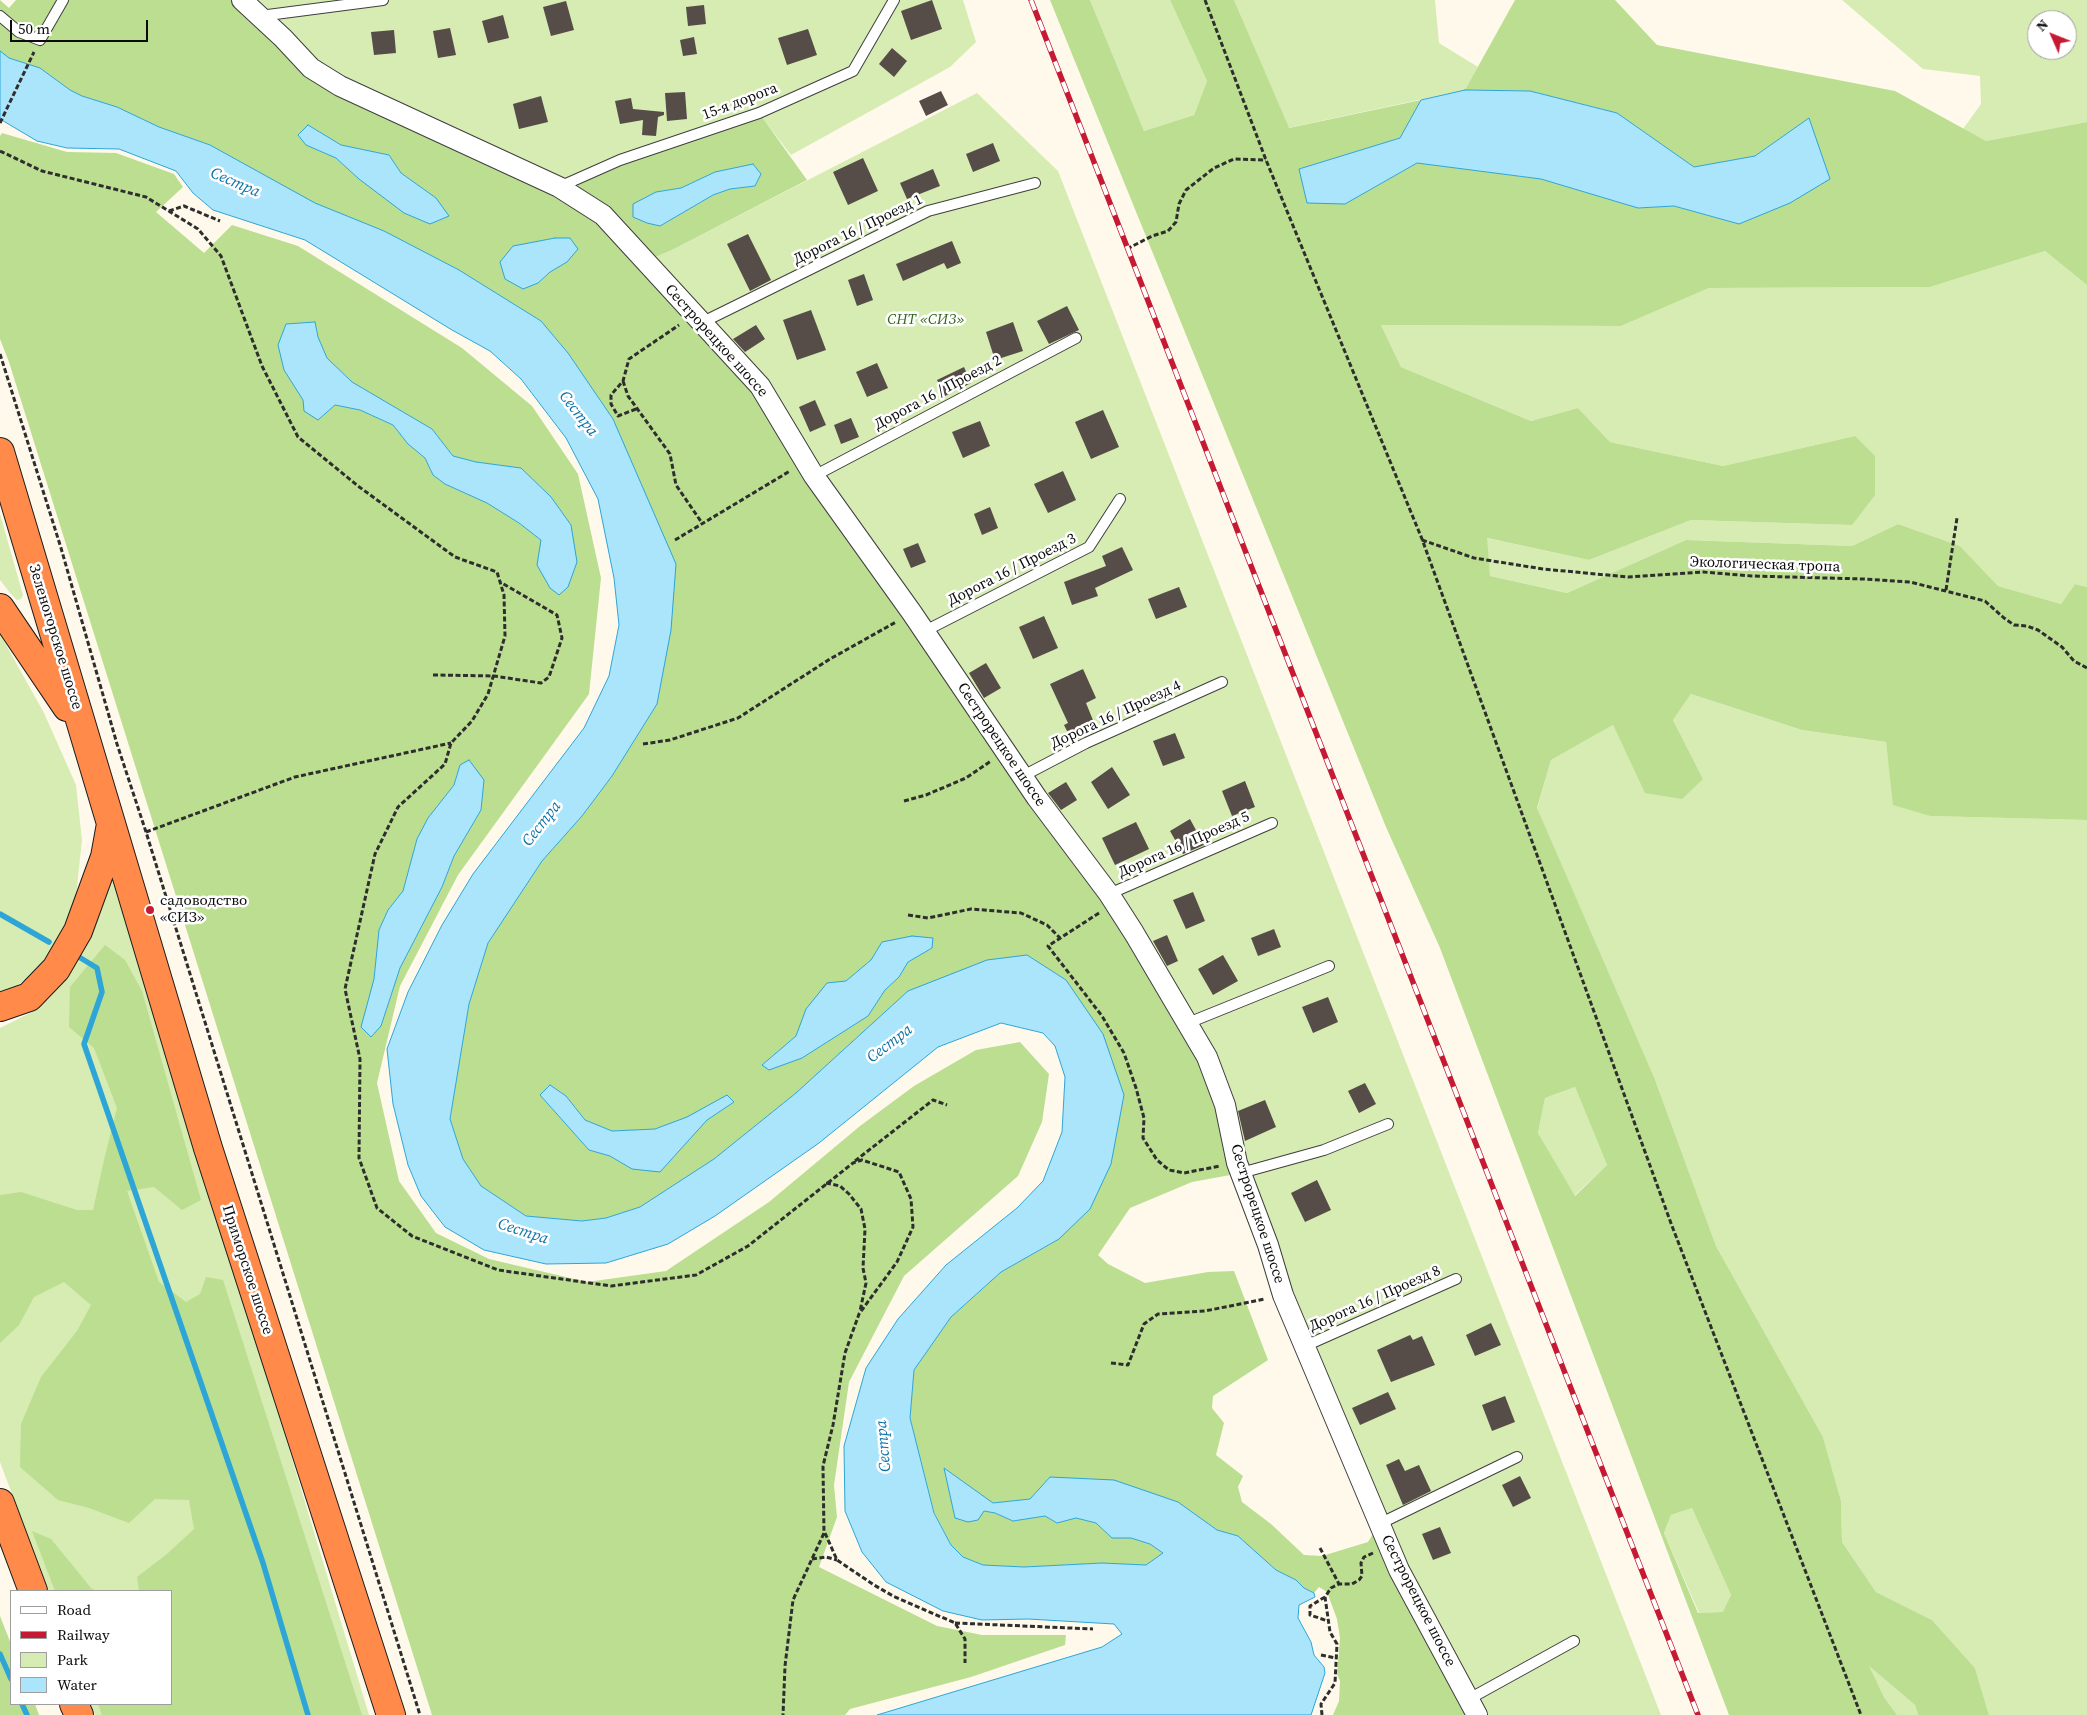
<!DOCTYPE html>
<html>
<head>
<meta charset="utf-8">
<style>
	body { margin:0 }
	#map { position:relative; width:2087px; height:1715px; overflow:hidden; background:#fff9eb; font-family:"Source Serif 4",serif }
	canvas { display:block }
	.legend { position:absolute; left:10px; top:1590px; width:162px; height:115px; box-sizing:border-box; background:#fff; border:1px solid #9e9e9e; margin:0; padding:6px 9px; list-style:none; font-size:15px; color:#0c0c0c }
	.legend li { display:flex; align-items:center; gap:10px; height:25px }
	.legend b { width:25px; border:1px solid #9e9e9e }
	.north { position:absolute; left:2027px; top:10px; width:50px; height:50px; box-sizing:border-box; background:#fff; border:1px solid #9e9e9e; border-radius:50%; rotate:314deg; font-size:14px; font-weight:700; line-height:20px; text-align:center; color:#0c0c0c }
	.north::after { content:''; display:block; margin:auto; width:18px; height:22px; background:#c61a34; clip-path:polygon(50% 0,100% 100%,50% 72%,0 100%) }
	.scale { position:absolute; left:10px; top:20px; width:138px; height:22px; box-sizing:border-box; border:2px solid #0c0c0c; border-top:0; padding-left:6px; font-size:15px; line-height:18px; white-space:nowrap; color:#0c0c0c; -webkit-text-stroke:4px #fff; paint-order:stroke }
</style>
</head>
<body>
<div id="map">
<canvas width="2087" height="1715"></canvas>
<ul class="legend">
<li><b style="height:6px;background:#fff"></b>Road</li>
<li><b style="height:6px;background:#c61a34"></b>Railway</li>
<li><b style="height:14px;background:#d6ecb2"></b>Park</li>
<li><b style="height:14px;background:#abe5fb"></b>Water</li>
</ul>
<div class="north">N</div>
<div class="scale">50 m</div>
</div>
<script>
const context = document.querySelector('canvas').getContext('2d');
context.lineJoin = 'round';
function paint(path, color) { context.fillStyle = color; context.fill(path, 'evenodd'); }
const poly = rows => new Path2D(rows.map(r => 'M' + r).join(''));
function stroke(path, color, width, dash) { context.strokeStyle = color; context.lineWidth = width; context.lineCap = dash ? 'butt' : 'round'; context.setLineDash(dash || []); context.stroke(path); }
function drawText(font, color, halo, rows, align = 'center') {
  context.font = font + ' "Source Serif 4",serif'; context.lineWidth = 5; context.setLineDash([]); context.textBaseline = 'middle'; context.strokeStyle = halo; context.fillStyle = color; for (const [text, x, y, turn = 0] of rows) {
    context.save(); context.translate(x, y); context.rotate((+turn || 0) * Math.PI / 180); context.textAlign = isNaN(turn) ? turn : align; if (halo) context.strokeText(text, 0, 0); context.fillText(text, 0, 0); context.restore();
  }
}
paint(poly([
	[246,0,963,0,976,42,950,67,791,155,759,114,559,187,340,86],
	[1090,0,1170,0,1207,81,1194,115,1144,131],
	[1234,0,1435,0,1439,43,1478,67,1465,90,1288,128],
	[1842,0,2087,0,2087,122,1986,141,1963,129,1981,104,1980,76,1923,69],
	[2037,20,2067,20,2067,50,2037,50],
	[977,93,1058,171,1661,1715,1477,1715,1424,1619,1241,1173,644,262,674,249],
	[2045,251,2087,285,2087,587,2075,584,2061,604,1998,586,1960,546,1898,524,1852,546,1686,540,1567,593,1490,576,1486,538,1589,560,1691,520,1852,525,1855,436,1723,466,1610,442,1578,408,1531,421,1401,367,1381,325,1621,326,1709,288,1930,287],
	[0,514,23,595,21,599,17,600,10,593,0,580],
	[0,634,44,713,76,785,82,840,76,896,59,937,38,970,7,993,0,996],
	[1691,694,1802,730,1886,742,1894,805,1931,816,2087,820,2087,1715,1989,1715,1975,1668,1932,1620,1876,1592,1842,1542,1841,1501,1823,1437,1716,1246,1654,1077,1537,809,1551,760,1613,725,1645,792,1703,779,1673,720],
	[115,870,369,1715,95,1715,91,1704,171,1704,171,1591,48,1591,0,1462,0,1028,32,1012,55,990,80,952],
	[1575,1087,1607,1165,1574,1196,1538,1133,1545,1098],
	[1692,1508,1731,1595,1724,1612,1699,1613,1664,1533,1671,1515],
	[1868,1665,1915,1705,1918,1715,1897,1715,1884,1697]
]), '#d6ecb2');
paint(poly([
	[0,0,9,8,16,0,246,0,311,68,559,187,759,113,807,180,674,249,644,262,760,386,1188,1023,1241,1173,1192,1182,1130,1208,1098,1255,1108,1264,1145,1283,1208,1272,1234,1271,1268,1360,1213,1396,1212,1408,1224,1423,1216,1455,1243,1476,1238,1487,1242,1502,1271,1524,1304,1555,1322,1556,1368,1542,1379,1524,1477,1715,1333,1715,1339,1701,1340,1681,1337,1674,1340,1638,1337,1619,1327,1592,1319,1587,1314,1593,1304,1588,1296,1580,1276,1570,1238,1536,1217,1530,1178,1502,1050,1477,1030,1499,993,1503,945,1469,955,1518,984,1511,995,1513,1013,1521,1045,1516,1057,1523,1076,1518,1096,1523,1112,1538,1131,1538,1150,1544,1163,1553,1146,1565,1102,1563,1024,1567,983,1565,963,1557,951,1545,934,1512,910,1418,914,1370,951,1317,1001,1272,1059,1239,1103,1034,1066,980,1027,955,908,991,796,1093,714,1159,640,1207,606,1218,582,1221,526,1216,481,1186,463,1159,450,1119,469,1004,488,943,542,861,582,816,612,776,657,704,613,419,568,353,541,321,459,270,384,231,315,204,210,145,159,127,117,107,82,96,70,90,40,68,9,58,0,51],
	[308,125,341,145,389,155,401,173,436,198,359,179,336,158],
	[753,164,761,174,755,186,730,189,713,195,660,226,656,192,681,188,715,172],
	[555,238,570,238,567,262,550,272,538,283,537,242],
	[882,942,932,948,908,962,899,977,885,990,868,1016,802,1058,762,1065,796,1036,827,983,846,981,871,960],
	[550,1085,566,1096,585,1120,612,1131,655,1129,734,1102,707,1120,684,1143,673,1158,632,1169,610,1156,589,1150,540,1095],
	[1050,0,1090,0,1144,131,1194,115,1207,81,1170,0,1234,0,1289,128,1421,100,1400,138,1299,169,1345,204,1417,163,1541,179,1638,208,1674,206,1739,224,1809,118,1755,156,1694,167,1617,113,1530,91,1465,90,1515,0,1615,0,1657,45,1895,91,1986,141,2087,122,2087,285,2045,251,1930,287,1709,288,1621,326,1381,325,1401,367,1531,421,1578,408,1610,442,1723,466,1855,436,1875,456,1875,495,1852,525,1691,520,1589,560,1487,538,1490,576,1567,593,1686,540,1852,546,1898,524,1960,546,1998,586,2061,604,2075,584,2087,587,2087,820,1930,816,1893,805,1886,742,1802,730,1691,694,1673,720,1703,779,1682,799,1645,793,1613,725,1551,760,1537,808,1654,1077,1716,1246,1823,1437,1841,1501,1842,1542,1876,1592,1932,1620,1975,1668,1989,1715,1918,1715,1915,1705,1869,1666,1884,1697,1897,1715,1729,1715,1440,948,1386,827],
	[1575,1087,1607,1165,1575,1196,1538,1133,1545,1098],
	[1692,1508,1731,1595,1723,1612,1698,1613,1664,1533,1671,1515],
	[2,133,67,152,116,153,174,174,183,187,156,212,204,253,232,225,298,246,462,348,532,406,578,474,601,578,589,694,458,875,400,986,377,1083,399,1181,436,1233,489,1259,587,1282,666,1271,769,1202,860,1126,914,1086,976,1050,1020,1042,1049,1074,1042,1122,1018,1176,904,1276,849,1382,834,1485,837,1517,819,1567,937,1626,982,1635,1066,1635,1065,1645,971,1677,850,1709,845,1715,432,1715,9,362,0,339,0,136],
	[315,322,318,337,327,358,352,382,432,429,453,456,476,462,521,468,551,497,571,525,541,540,519,523,487,503,445,484,433,475,425,458,408,444,393,425,360,410,335,405,318,420,284,370,286,324],
	[460,765,481,810,454,856,442,887,400,968,381,1026,374,979,379,930,388,910,403,891,417,839,428,818,454,785],
	[105,945,125,960,142,991,201,1200,182,1210,154,1187,127,1191,159,1282,186,1302,200,1294,206,1277,223,1280,362,1715,102,1715,98,1704,171,1704,171,1591,139,1591,137,1577,167,1554,194,1529,189,1500,155,1499,129,1523,89,1508,58,1500,20,1467,21,1424,41,1377,77,1331,91,1305,64,1282,34,1297,19,1325,0,1343,0,1195,21,1192,77,1210,93,1210,104,1160,117,1108,94,1048,69,1027,70,987],
	[32,1531,51,1539,91,1588,96,1591,55,1591],
	[0,1616,11,1644,11,1704,35,1704,39,1715,0,1715]
]), '#bbde90');
const water = poly([
	[0,51,9,58,40,68,70,90,82,96,117,107,159,127,210,145,315,203,384,231,459,270,541,321,568,353,613,419,676,564,671,630,657,704,612,776,582,816,542,861,488,943,469,1004,450,1119,463,1159,481,1186,526,1216,582,1221,606,1218,640,1207,714,1159,796,1093,908,991,987,960,1027,955,1066,980,1103,1034,1124,1095,1111,1164,1090,1209,1059,1239,1001,1272,951,1317,914,1370,910,1418,934,1513,951,1545,963,1557,983,1565,1024,1567,1102,1563,1146,1565,1163,1553,1150,1544,1131,1538,1112,1538,1096,1523,1076,1518,1057,1523,1045,1516,1013,1521,995,1513,984,1511,978,1520,968,1522,955,1518,944,1468,993,1503,1030,1499,1050,1477,1114,1480,1178,1502,1217,1530,1238,1536,1276,1570,1296,1580,1304,1588,1314,1593,1315,1597,1299,1605,1298,1618,1311,1642,1314,1655,1324,1667,1325,1673,1311,1715,877,1715,1102,1647,1122,1634,1114,1624,1028,1619,982,1620,943,1611,886,1582,862,1552,845,1511,844,1446,866,1368,898,1319,946,1265,1017,1208,1043,1181,1062,1132,1065,1077,1055,1046,1043,1033,1001,1023,938,1047,819,1143,715,1216,668,1244,606,1263,546,1264,484,1250,445,1227,421,1196,408,1165,393,1104,387,1049,408,992,442,925,473,874,584,728,609,676,619,625,614,578,598,499,566,438,521,379,490,351,452,330,305,240,213,210,193,193,176,171,119,149,67,148,37,141,0,119,0,51],
	[1465,90,1530,91,1617,113,1694,167,1755,156,1809,118,1830,179,1790,203,1739,224,1674,206,1638,208,1541,179,1417,163,1345,204,1307,203,1299,169,1400,138,1421,100,1465,90],
	[308,125,341,145,389,155,401,173,436,198,449,216,430,224,404,213,359,179,336,158,306,145,298,135,308,125],
	[753,164,761,174,755,186,730,189,713,195,660,226,647,223,633,217,633,204,656,192,681,188,715,172,753,164],
	[555,238,570,238,578,249,567,262,550,272,538,283,523,289,505,279,500,262,513,246,555,238],
	[315,322,318,337,327,358,352,382,432,429,453,456,476,462,521,468,551,497,571,525,577,562,568,587,559,595,550,588,537,565,541,540,519,523,487,503,445,484,433,475,425,458,408,444,393,425,360,410,335,405,318,420,304,411,303,400,284,370,278,345,286,324,315,322],
	[469,760,484,780,481,810,454,856,442,887,400,968,381,1026,371,1037,361,1027,374,979,379,930,388,910,403,891,417,839,428,818,454,785,460,765,469,760],
	[912,936,933,938,932,948,908,962,899,977,885,990,868,1016,802,1058,769,1070,762,1065,796,1036,806,1009,827,983,846,981,871,960,882,942,912,936],
	[550,1085,566,1096,585,1120,612,1131,655,1129,687,1117,727,1095,734,1102,707,1120,660,1172,632,1169,610,1156,589,1150,540,1095,550,1085]
]);
paint(water, '#abe5fb');
stroke(water, '#2da5d7', 1);
stroke(poly([
	[0,914,49,942],
	[79,957,97,968,102,992,84,1044,263,1563,308,1715],
	[0,1654,11,1679],
	[22,1704,27,1715]
]), '#2da5d7', 5.5);
paint(poly([
	[932,0,942,29,911,40,901,11],
	[566,1,574,30,551,36,543,7],
	[704,5,706,24,688,26,686,7],
	[503,15,509,38,488,43,482,21],
	[450,28,456,55,438,58,433,31],
	[808,29,817,55,787,65,778,38],
	[394,30,396,53,374,55,371,32],
	[694,37,697,54,683,56,680,40],
	[892,48,907,61,894,77,879,64],
	[941,91,948,105,926,116,919,101],
	[685,92,687,119,667,121,665,93],
	[541,96,548,122,519,129,513,104],
	[631,98,633,109,664,112,664,115,658,117,656,136,642,135,643,120,620,124,615,101],
	[993,143,1000,161,973,172,966,154],
	[863,158,878,191,848,205,833,172],
	[933,169,940,186,907,199,900,183],
	[748,234,771,280,750,291,727,244],
	[952,241,961,263,947,269,944,263,903,281,896,264],
	[864,274,873,300,857,306,848,280],
	[1067,306,1079,330,1049,344,1037,321],
	[811,310,826,350,797,360,783,320],
	[1013,322,1023,351,995,360,986,332],
	[756,325,765,339,745,352,733,339],
	[877,363,888,388,867,397,856,372],
	[964,367,971,383,945,396,937,380],
	[815,400,826,425,810,432,799,407],
	[1103,410,1119,447,1091,459,1075,422],
	[851,418,859,437,841,444,834,425],
	[980,421,990,446,963,458,952,432],
	[1063,471,1076,500,1048,513,1034,484],
	[990,507,998,528,982,535,974,514],
	[918,543,926,562,911,568,903,549],
	[1122,547,1133,570,1095,588,1098,596,1072,605,1064,582,1106,566,1102,556],
	[1179,587,1187,607,1156,619,1148,599],
	[1044,616,1058,648,1033,659,1019,627],
	[986,663,1001,688,984,698,969,673],
	[1083,669,1096,698,1086,703,1097,730,1072,741,1064,725,1068,723,1050,684],
	[1175,733,1185,758,1163,766,1153,741],
	[1112,767,1130,795,1108,809,1091,782],
	[1245,781,1255,807,1232,816,1222,791],
	[1066,782,1077,800,1061,810,1048,793],
	[1190,819,1204,845,1183,854,1170,831],
	[1136,822,1149,849,1115,865,1102,838],
	[1193,892,1205,921,1186,929,1173,900],
	[1274,929,1281,947,1258,956,1251,938],
	[1167,935,1178,961,1167,966,1153,941],
	[1223,955,1238,981,1213,995,1198,969],
	[1328,997,1338,1022,1313,1033,1302,1007],
	[1365,1083,1376,1104,1359,1113,1348,1091],
	[1265,1100,1276,1127,1245,1141,1238,1111],
	[1317,1180,1331,1210,1305,1222,1291,1193],
	[1491,1323,1501,1345,1475,1356,1466,1335],
	[1410,1335,1413,1340,1422,1336,1435,1365,1391,1382,1377,1350],
	[1388,1392,1396,1409,1360,1425,1352,1408],
	[1505,1396,1515,1422,1492,1431,1482,1405],
	[1399,1459,1405,1471,1419,1465,1431,1491,1403,1505,1386,1465],
	[1520,1476,1531,1498,1513,1507,1502,1485],
	[1440,1527,1451,1553,1433,1560,1422,1534]
]), '#564c48');
const lane = poly([
	[0,16,19,32,40,40,63,0],
	[260,16,383,0],
	[559,187,620,160,759,113,853,71,894,0],
	[701,323,928,211,1035,183],
	[814,476,1076,338],
	[925,631,1089,547,1120,499],
	[1023,776,1086,743,1222,682],
	[1109,894,1272,823],
	[1188,1023,1329,966],
	[1241,1173,1324,1150,1388,1124],
	[1305,1346,1456,1279],
	[1379,1524,1517,1457],
	[1469,1699,1574,1641]
]);
const street = poly([
	[242,0,283,38,311,68,340,86,559,187,603,215,760,386,814,476,912,613,1037,798,1109,894,1134,933,1207,1057,1225,1105,1237,1163,1268,1245,1283,1295,1399,1570,1477,1715]
]);
const highway = poly([
	[0,452,208,1148,391,1715],
	[0,608,67,707],
	[0,1007,29,997,56,969,78,931,105,857,111,824],
	[0,1503,33,1591],
	[74,1704,79,1715]
]);
stroke(lane, '#3f3f3f', 12);
stroke(street, '#3f3f3f', 22);
stroke(highway, '#1d1d1d', 30);
stroke(poly([
	[1205,0,1266,160,1422,539,1672,1226,1861,1715],
	[0,123,34,52],
	[0,151,42,171,146,197,198,229,221,256,262,366,298,437,358,486,455,557,497,572,504,595,505,636,488,694,472,721,451,743,445,764,398,807,375,854,345,989,360,1059,359,1158,377,1208,412,1236,498,1270,611,1286,696,1275,748,1246,853,1163,862,1160,899,1172,911,1199,913,1227,897,1262,859,1314,845,1353,833,1425,823,1466,824,1533,793,1600,785,1666,783,1715],
	[169,211,184,206,220,221],
	[1127,249,1152,236,1168,231,1176,222,1179,204,1186,190,1214,168,1234,159,1266,160],
	[0,354,61,548,117,744,146,832,420,1715],
	[623,381,628,396,670,454,676,485,702,523],
	[636,409,618,416,611,404,611,395,623,381,629,359,679,325],
	[675,540,790,471],
	[1422,540,1474,558,1543,569,1628,577,1703,572,1752,576,1864,579,1910,582,1985,601,2004,618,2014,625,2027,626,2038,630,2062,647,2074,661,2087,668],
	[1946,590,1957,518],
	[433,675,494,676,541,683,549,677,562,638,557,615,500,582],
	[643,744,670,740,738,718,830,659,896,622],
	[904,801,926,795,966,778,991,761],
	[146,832,295,777,451,743],
	[1099,913,1048,946,1102,1016,1124,1053,1136,1088,1144,1118,1143,1138,1157,1160,1169,1170,1184,1173,1220,1166],
	[908,915,928,918,971,909,1021,913,1047,925,1060,938],
	[855,1161,933,1100,947,1105],
	[826,1183,840,1186,849,1194,861,1209,865,1229,863,1268,866,1283,860,1311],
	[1111,1363,1128,1365,1144,1324,1158,1314,1205,1311,1265,1299],
	[825,1533,837,1560,874,1585,893,1596,955,1623,965,1639,965,1663],
	[1320,1548,1339,1584],
	[812,1559,826,1557,837,1560],
	[1325,1597,1310,1606,1310,1615,1328,1621],
	[955,1623,1093,1629],
	[1321,1655,1336,1658],
	[1322,1715,1321,1704,1335,1683,1337,1644,1330,1632,1325,1597,1331,1588,1339,1584,1352,1584,1359,1580,1362,1576,1361,1563,1364,1557,1373,1553]
]), '#2e2e2e', 3, [5, 2.5]);
stroke(lane, '#fff', 10);
stroke(street, '#fff', 20);
stroke(highway, '#ff8a49', 28);
const rail = poly([
	[1031,0,1698,1715]
]);
stroke(rail, '#c61a34', 5.5);
stroke(rail, '#fff', 4, [11]);
for (const [x, y, r, color] of [
	[150,910,5,"#c61a34"]
]) { const dot = new Path2D(); dot.arc(x, y, r, 0, 2 * Math.PI); context.fillStyle = color; context.fill(dot); stroke(dot, '#fff', 2); }
drawText('15px', '#0c0c0c', '#fff', [
	["15-я дорога",740,102,-21],
	["Дорога 16 / Проезд 1",858,230,-26],
	["Сестрорецкое шоссе",716,341,48],
	["Дорога 16 / Проезд 2",938,393,-28],
	["Экологическая тропа",1765,565,2],
	["Дорога 16 / Проезд 3",1012,570,-27],
	["Зеленогорское шоссе",55,637,73],
	["Дорога 16 / Проезд 4",1116,715,-25],
	["Сестрорецкое шоссе",1001,745,56],
	["Дорога 16 / Проезд 5",1184,845,-24],
	["Сестрорецкое шоссе",1257,1214,72],
	["Приморское шоссе",247,1270,72],
	["Дорога 16 / Проезд 8",1375,1299,-24],
	["Сестрорецкое шоссе",1418,1601,63]
]);
drawText('italic 15px', '#316818', '#fff', [
	["СНТ «СИЗ»",926,320]
]);
drawText('15px', '#0c0c0c', '#fff', [
	["садоводство",160,901],
	["«СИЗ»",160,918]
], 'left');
drawText('italic 16px', '#0c73a7', '#fff', [
	["Сестра",235,183,23],
	["Сестра",578,414,52],
	["Сестра",542,824,-52],
	["Сестра",890,1044,-37],
	["Сестра",523,1232,18],
	["Сестра",884,1446,-95]
]);
</script>
</body>
</html>
